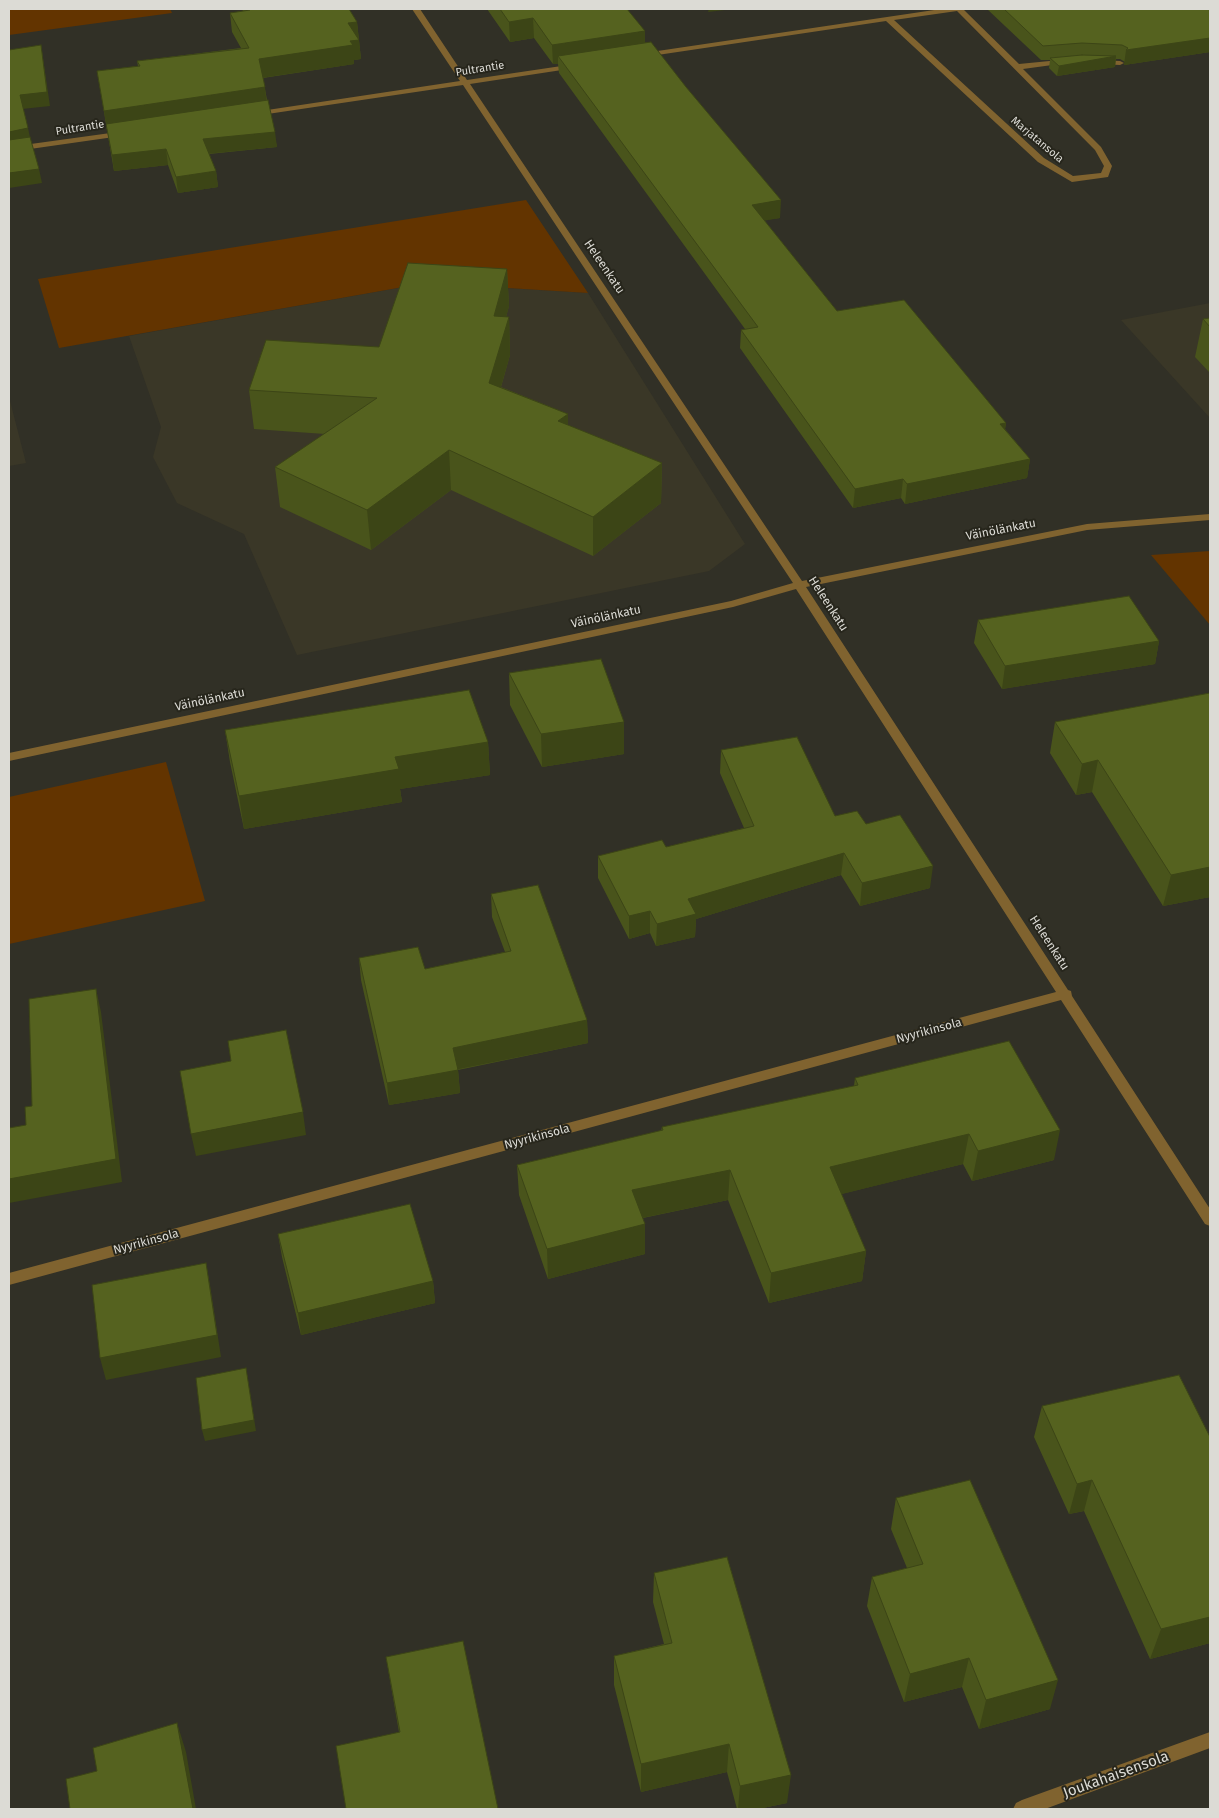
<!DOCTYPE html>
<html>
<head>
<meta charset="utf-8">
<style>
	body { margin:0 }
	#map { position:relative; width:1219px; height:1818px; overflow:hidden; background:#313026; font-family:"Fira Sans",sans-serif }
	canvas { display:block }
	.frame { position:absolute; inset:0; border:10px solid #dcdbd5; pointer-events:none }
</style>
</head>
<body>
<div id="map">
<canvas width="1219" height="1818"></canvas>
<div class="frame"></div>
</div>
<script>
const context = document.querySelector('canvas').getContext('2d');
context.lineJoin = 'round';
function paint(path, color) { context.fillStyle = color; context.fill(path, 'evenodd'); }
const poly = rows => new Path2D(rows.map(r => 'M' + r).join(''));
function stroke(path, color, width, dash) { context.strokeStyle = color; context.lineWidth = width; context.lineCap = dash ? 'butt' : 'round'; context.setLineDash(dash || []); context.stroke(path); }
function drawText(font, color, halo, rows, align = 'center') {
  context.font = font + ' "Fira Sans",sans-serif'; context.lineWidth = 4; context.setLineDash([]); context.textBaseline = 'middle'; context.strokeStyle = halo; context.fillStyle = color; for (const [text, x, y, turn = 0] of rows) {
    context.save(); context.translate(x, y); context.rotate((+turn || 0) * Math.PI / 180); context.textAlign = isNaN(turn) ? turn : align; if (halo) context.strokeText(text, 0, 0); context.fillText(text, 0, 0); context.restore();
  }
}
paint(poly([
	[426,283,588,293,745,544,709,571,297,655,244,534,177,503,153,457,161,427,129,336],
	[1210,303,1210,418,1121,320],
	[9,397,26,463,9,466]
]), '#3a3727');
paint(poly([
	[9,9,170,9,172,13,9,35],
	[526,200,588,293,426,283,59,348,38,279],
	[1210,551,1210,625,1151,555],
	[166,762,205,901,9,944,9,797]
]), '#633400');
paint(poly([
	[412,9,420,9,467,80,575,64,579,66,575,68,470,84,802,581,1087,524,1210,514,1210,520,1087,530,806,587,1068,990,1071,991,1072,996,1210,1209,1210,1226,1205,1224,1061,1000,9,1285,9,1273,1056,992,796,589,733,607,9,761,9,753,731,601,793,583,463,85,254,116,250,114,254,112,460,81,412,9],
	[941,9,963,9,1019,64,1070,59,1071,61,1067,63,1023,69,1101,147,1112,166,1108,177,1072,182,1038,162,886,21,644,57,640,55,644,53,941,9],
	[957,11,1095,150,1104,166,1101,173,1073,176,1044,158,894,20,957,11],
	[1096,60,1120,61,1124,63,1120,65,1099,64,1096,64,1096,60],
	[125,131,128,131,128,135,9,152,9,147,125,131],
	[1210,1732,1210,1748,1045,1809,1013,1809,1016,1803,1022,1800,1210,1732]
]), '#80632f');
paint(poly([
	[242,9,349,9,357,22,361,59,354,60,354,64,263,78,267,100,277,147,209,154,216,171,218,187,178,193,168,165,114,171,97,71,138,66,137,61,241,48,232,32,230,13,243,11],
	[487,9,627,9,645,43,780,218,764,220,837,311,1006,423,1005,429,1030,459,1027,478,905,504,901,498,853,508,740,348,741,330,745,329,559,73,558,64,553,64,534,38,510,42],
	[987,9,1210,9,1210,52,1124,65,1125,62,1120,59,1116,59,1115,67,1057,76,1049,68,1050,60,1041,60],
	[507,269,509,306,506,317,509,317,510,355,501,387,568,414,568,425,662,463,661,503,593,556,451,490,371,550,280,507,275,467,325,434,254,429,249,390,379,347],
	[1210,318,1210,373,1195,357,1203,319],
	[978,620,1159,641,1155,664,1002,689,974,643],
	[509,673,624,754,542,767,510,705],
	[1210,693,1210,897,1163,906,1092,792,1076,795,1050,753,1055,722],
	[225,730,488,742,490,775,400,789,402,802,244,829,230,762],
	[721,750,835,816,866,824,930,888,860,906,841,875,696,919,695,937,656,946,650,933,629,939,598,878,598,856,666,847,744,828,720,773],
	[491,894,587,1020,588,1043,458,1070,460,1093,389,1105,361,980,359,958,425,969,505,952,492,917],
	[855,1078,1054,1160,972,1181,963,1164,841,1194,866,1251,862,1281,769,1303,728,1200,643,1218,645,1254,548,1279,519,1195,517,1165,661,1131,662,1127,854,1086],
	[278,1234,433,1281,435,1303,301,1335,282,1257],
	[1042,1406,1210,1437,1210,1643,1150,1659,1084,1511,1069,1514,1034,1437],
	[896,1498,1050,1709,979,1729,962,1687,904,1702,867,1606,872,1577,907,1568,891,1529],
	[654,1573,787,1803,758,1809,737,1809,727,1772,641,1792,614,1685,614,1656,664,1644,653,1602],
	[386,1657,498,1809,399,1732,391,1686]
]), '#49541b');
paint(poly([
	[709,9,733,9,708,12],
	[533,18,534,38,510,42,509,22],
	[357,22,361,59,354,60,354,64,261,78,259,59,348,23],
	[645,31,645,51,558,56,558,64,553,64,552,45],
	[1210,38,1210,52,1124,65,1126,50],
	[41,45,50,106,22,109,20,95],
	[1116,56,1115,67,1057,76,1059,66],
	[265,87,267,107,107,130,104,111],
	[28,128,31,142,9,147,9,132],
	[275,132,277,147,205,154,203,139],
	[166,149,168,165,114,171,112,155],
	[39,169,42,183,9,188,9,173],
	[216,171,218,187,178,193,176,177],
	[781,200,780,218,751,223,752,205],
	[507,269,509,306,496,354,494,316],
	[509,317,510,355,491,421,489,383],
	[568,414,568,453,558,421],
	[1006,423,1003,442,1000,424],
	[449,450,451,490,371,550,367,510],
	[1030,459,1027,478,905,504,907,484],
	[662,463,661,503,593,556,593,517],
	[903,479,901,498,853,508,855,489],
	[1159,641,1155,664,1002,689,1005,666],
	[624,722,624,754,542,767,541,734],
	[488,742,490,775,400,789,402,802,244,829,239,796,395,757],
	[1098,760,1092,792,1076,795,1082,764],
	[844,853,841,875,696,919,695,937,656,946,657,924,688,899],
	[933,866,930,888,860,906,862,883],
	[1210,867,1210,897,1163,906,1171,875],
	[650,911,650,933,629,939,629,916],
	[96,989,101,1012,122,1182,9,1203,9,1179],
	[587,1020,588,1043,454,1070,453,1048],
	[458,1070,460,1093,389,1105,387,1083],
	[303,1112,306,1135,196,1156,191,1134],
	[1060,1130,1054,1160,972,1181,978,1151],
	[969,1134,963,1164,826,1198,830,1167],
	[730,1170,728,1200,632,1220,632,1190],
	[645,1224,645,1254,548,1279,547,1249],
	[866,1251,862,1281,769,1303,771,1273],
	[206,1263,210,1285,221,1357,106,1380,100,1358],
	[433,1281,435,1303,301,1335,298,1313],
	[246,1368,256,1431,205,1441,202,1430],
	[1092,1480,1084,1511,1069,1514,1077,1484],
	[1210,1617,1210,1643,1150,1659,1161,1629],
	[969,1658,962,1687,904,1702,910,1674],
	[1058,1680,1050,1709,979,1729,986,1700],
	[177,1723,186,1752,196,1809,193,1809],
	[729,1744,727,1772,641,1792,641,1764],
	[791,1775,787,1803,758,1809,738,1809,740,1786]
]), '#3c4516');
const building = poly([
	[249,9,349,9,357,22,348,23,359,40,350,41,353,45,259,59,265,87,104,111,97,71,140,66,137,61,249,48,230,13,250,10,249,9],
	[500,9,627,9,645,31,552,45,533,18,509,22,500,9],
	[1004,9,1210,9,1210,38,1126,50,1128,48,1122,45,1082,43,1043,46,1004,9],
	[651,42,686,87,781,200,752,205,837,311,904,300,1006,423,1000,424,1030,459,907,484,903,479,855,489,741,330,758,327,558,56,651,42],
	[41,45,47,92,20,95,28,128,9,132,9,50,41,45],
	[1082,55,1116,56,1059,66,1050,58,1082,55],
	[268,100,275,132,203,139,216,171,176,177,166,149,112,155,106,124,268,100],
	[30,137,39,169,9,173,9,140,30,137],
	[408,263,507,269,494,316,509,317,489,383,568,414,558,421,662,463,593,517,449,450,367,510,275,467,377,398,249,390,266,340,379,347,408,263],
	[1210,318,1210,327,1203,319,1210,318],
	[1129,596,1159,641,1005,666,978,620,1129,596],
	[601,659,624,722,541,734,509,673,601,659],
	[469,690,488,742,395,757,399,769,239,796,225,730,469,690],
	[1210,693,1210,867,1171,875,1098,760,1082,764,1055,722,1210,693],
	[797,737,835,816,857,811,866,824,900,815,933,866,862,883,844,853,688,899,696,914,657,924,650,911,629,916,598,856,662,840,666,847,754,826,721,750,797,737],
	[538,885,587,1020,453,1048,458,1070,387,1083,359,958,418,947,425,969,511,951,491,894,538,885],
	[96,989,116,1159,9,1179,9,1128,26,1125,25,1107,32,1106,29,999,96,989],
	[286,1030,303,1112,191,1134,180,1071,231,1061,228,1041,286,1030],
	[1009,1041,1060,1130,978,1151,969,1134,830,1167,866,1251,771,1273,730,1170,632,1190,645,1224,547,1249,517,1165,663,1130,662,1127,858,1085,855,1078,1009,1041],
	[410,1204,433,1281,298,1313,278,1234,410,1204],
	[206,1263,217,1335,100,1358,92,1285,206,1263],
	[246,1368,254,1420,202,1430,196,1378,246,1368],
	[1179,1375,1210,1437,1210,1617,1161,1629,1092,1480,1077,1484,1042,1406,1179,1375],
	[970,1480,1058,1680,986,1700,969,1658,910,1674,872,1577,923,1564,896,1498,970,1480],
	[727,1557,791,1775,740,1786,729,1744,641,1764,614,1656,672,1643,654,1573,727,1557],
	[463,1641,498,1809,346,1809,336,1746,400,1732,386,1657,463,1641],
	[177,1723,193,1809,70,1809,66,1779,97,1771,93,1748,177,1723]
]);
paint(building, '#55621f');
stroke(building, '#3c4516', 1);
drawText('11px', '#dcdbd5', '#27261c', [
	["Pultrantie",480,69,-9],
	["Pultrantie",80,128,-9],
	["Marjatansola",1037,140,40]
]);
drawText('12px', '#dcdbd5', '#27261c', [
	["Heleenkatu",604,267,56],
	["Väinölänkatu",1001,530,-11],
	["Heleenkatu",828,604,57],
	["Väinölänkatu",606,617,-12],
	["Väinölänkatu",210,700,-12],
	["Heleenkatu",1049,943,57],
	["Nyyrikinsola",929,1031,-15],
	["Nyyrikinsola",537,1137,-15],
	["Nyyrikinsola",146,1242,-15]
]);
drawText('15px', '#dcdbd5', '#27261c', [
	["Joukahaisensola",1116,1775,-20]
]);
</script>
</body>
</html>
